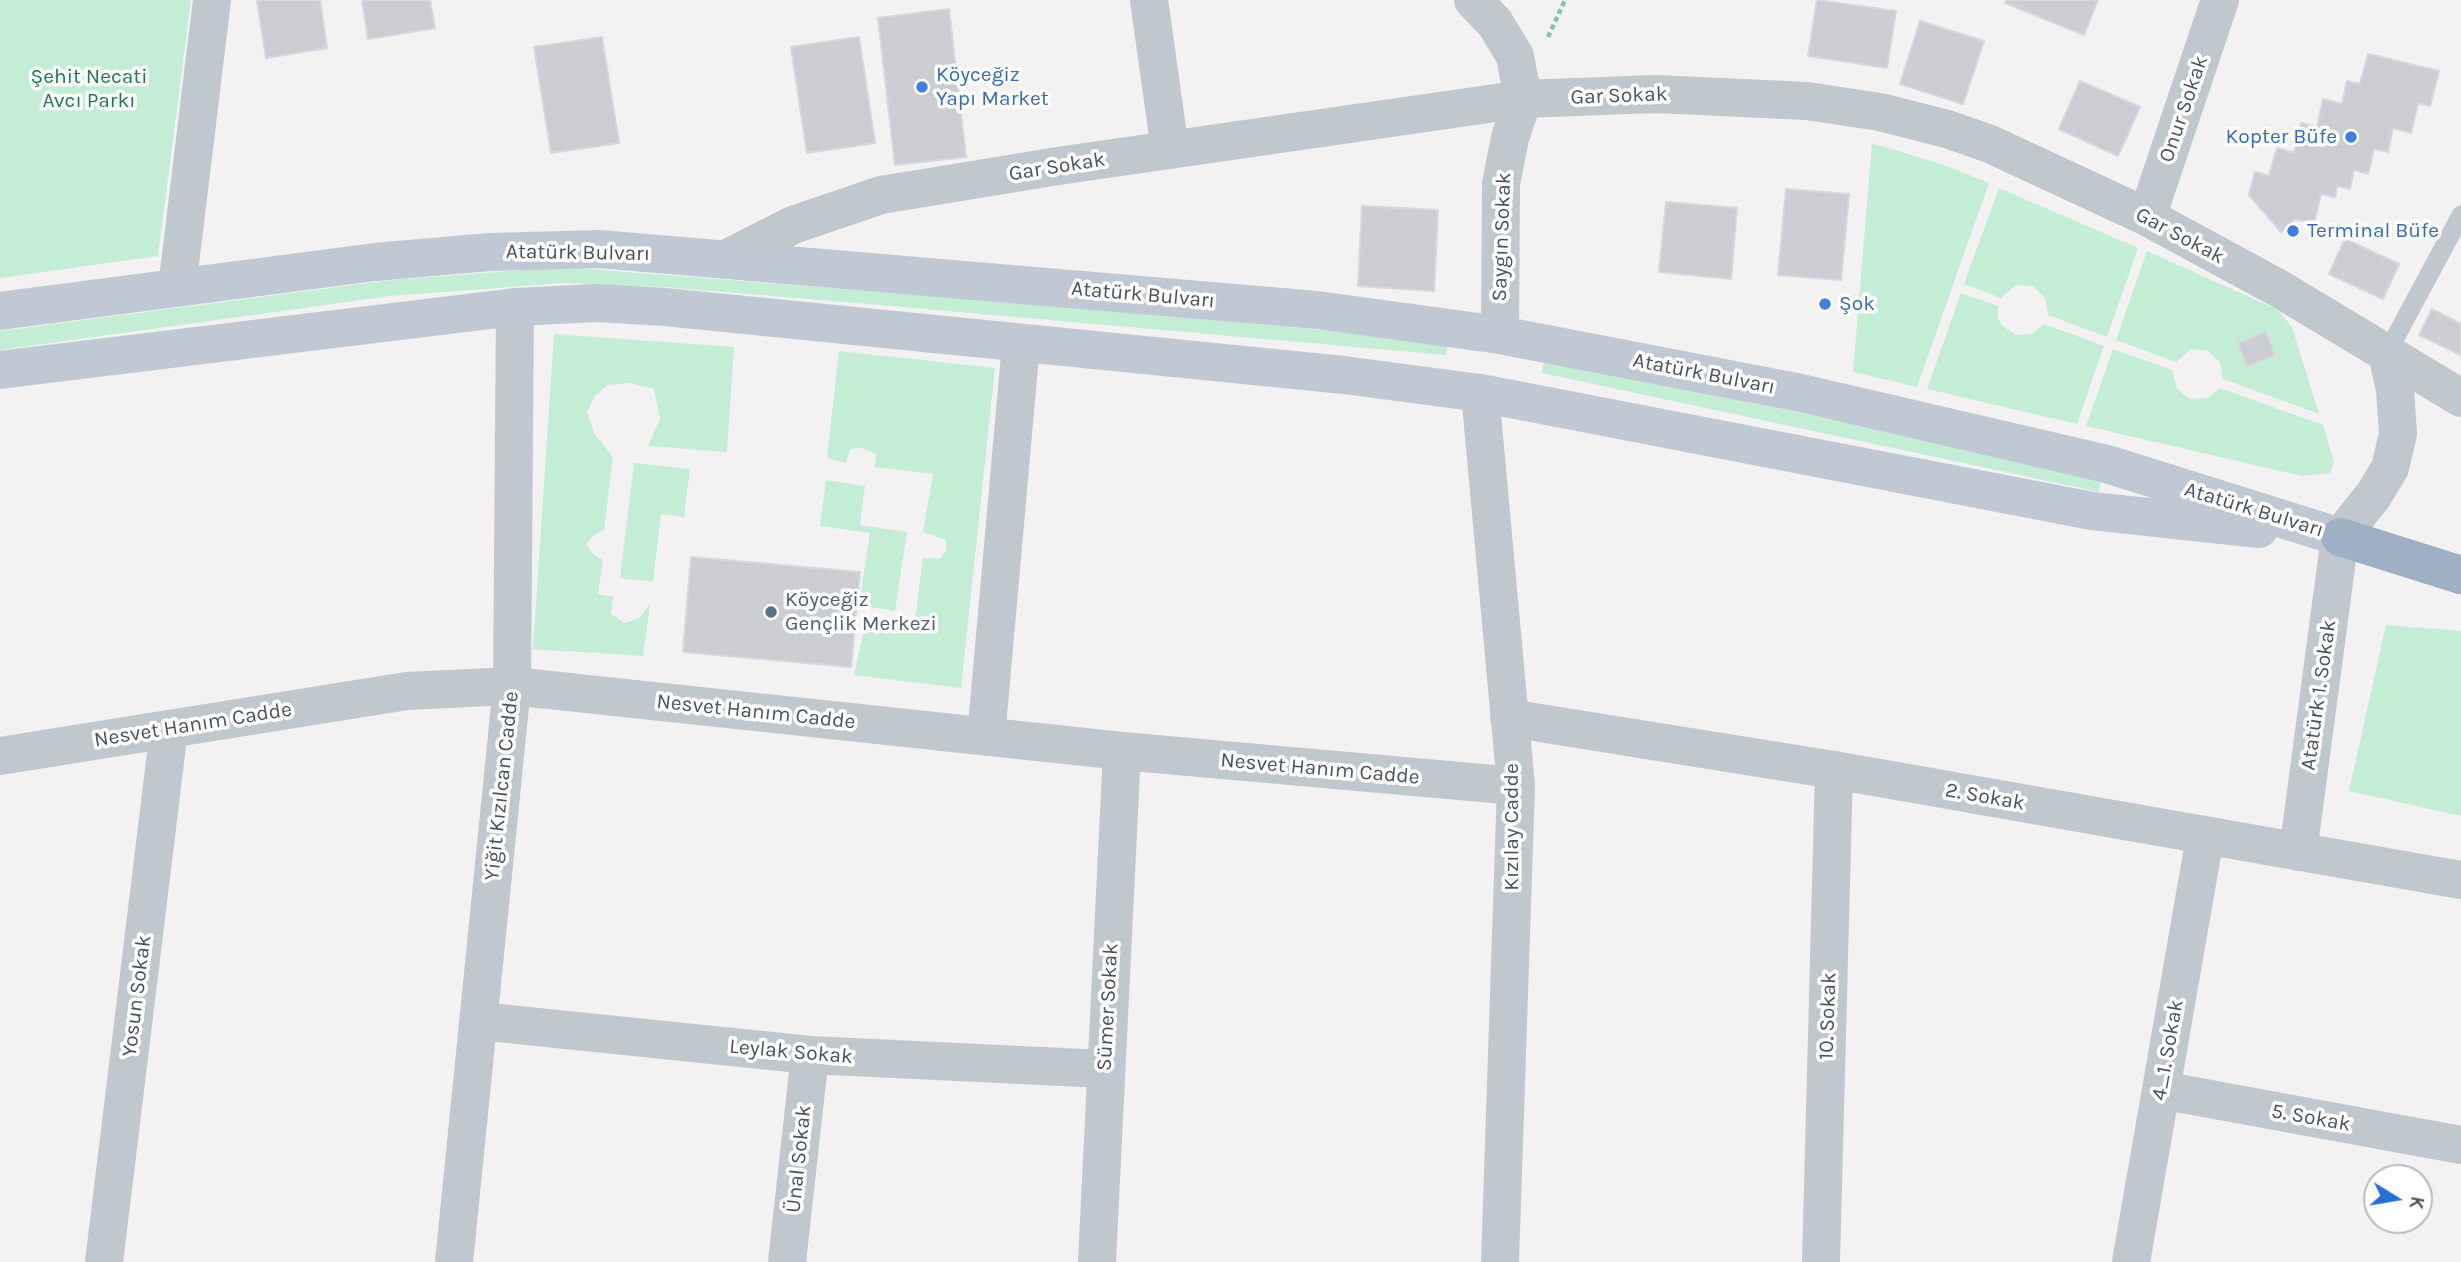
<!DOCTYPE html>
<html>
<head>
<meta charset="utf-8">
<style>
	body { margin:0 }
	#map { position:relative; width:2461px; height:1262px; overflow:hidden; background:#f3f1f1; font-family:Karla,sans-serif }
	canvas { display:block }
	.north { position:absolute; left:2363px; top:1164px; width:70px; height:70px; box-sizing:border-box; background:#fff; border:2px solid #b7babe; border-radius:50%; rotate:101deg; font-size:19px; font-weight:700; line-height:28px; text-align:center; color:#4a535d }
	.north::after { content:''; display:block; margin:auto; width:24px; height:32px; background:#266fd8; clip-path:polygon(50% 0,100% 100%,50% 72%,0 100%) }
</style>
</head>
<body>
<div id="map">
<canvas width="2461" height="1262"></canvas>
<div class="north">K</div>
</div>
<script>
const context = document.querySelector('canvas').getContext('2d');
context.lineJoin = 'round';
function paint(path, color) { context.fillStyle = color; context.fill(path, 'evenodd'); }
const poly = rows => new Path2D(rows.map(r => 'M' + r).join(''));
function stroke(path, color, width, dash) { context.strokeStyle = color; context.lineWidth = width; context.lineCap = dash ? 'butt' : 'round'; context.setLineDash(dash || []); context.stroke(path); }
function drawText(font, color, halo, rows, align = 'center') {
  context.font = font + ' Karla,sans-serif'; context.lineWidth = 7; context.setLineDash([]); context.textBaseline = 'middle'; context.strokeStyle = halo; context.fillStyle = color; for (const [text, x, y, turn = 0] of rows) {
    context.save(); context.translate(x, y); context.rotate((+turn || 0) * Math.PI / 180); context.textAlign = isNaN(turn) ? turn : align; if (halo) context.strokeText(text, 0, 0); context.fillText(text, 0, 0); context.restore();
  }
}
paint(poly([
	[0,0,191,0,158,256,0,278],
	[1872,143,1944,165,1989,183,1917,387,1853,372],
	[1999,188,2138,248,2107,337,2048,315,2045,298,2033,286,2016,285,2001,298,1964,284],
	[2147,251,2278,310,2292,327,2319,414,2223,379,2220,362,2208,351,2191,349,2176,362,2116,340],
	[563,267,1076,307,1448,342,1446,355,857,303,663,287,563,283,390,296,0,350,0,331,392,280],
	[1961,293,1998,306,1998,318,2002,326,2016,335,2032,334,2044,324,2104,346,2077,424,1927,389],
	[554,334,734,347,727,452,648,446,660,419,654,389,631,383,608,385,595,396,587,412,594,433,613,457,604,530,593,536,586,544,593,554,603,560,598,594,613,597,611,614,625,623,639,618,650,604,643,656,533,649],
	[2113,349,2172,370,2177,389,2190,399,2208,398,2220,388,2323,425,2334,462,2330,473,2302,476,2086,426],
	[839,351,995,368,961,688,854,675,866,621,914,628,923,558,939,559,946,551,946,540,923,532,933,474,875,467,876,454,863,448,850,449,846,463,827,458],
	[1544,361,1811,415,2101,480,2099,492,1542,373],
	[634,463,690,469,684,517,661,514,653,582,620,578],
	[826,480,865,486,860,525,907,532,895,611,859,605,870,533,820,526],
	[2386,625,2461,631,2461,816,2349,791]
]), '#c3edd5');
const building = poly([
	[257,0,320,0,327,48,266,58,257,0],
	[362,0,430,0,435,28,368,39,362,0],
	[1817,0,1896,11,1887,68,1808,56,1817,0],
	[2006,0,2098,0,2084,35,2005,3,2006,0],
	[949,9,966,157,895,165,878,18,949,9],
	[1920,21,1984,41,1963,104,1900,84,1920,21],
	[602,37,619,143,551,153,534,47,602,37],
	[859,37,875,143,807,153,791,47,859,37],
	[2368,54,2439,71,2430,106,2418,103,2411,133,2393,128,2388,152,2374,149,2368,174,2354,170,2350,189,2337,186,2335,197,2321,194,2314,224,2295,219,2281,232,2249,195,2255,172,2269,176,2277,148,2294,153,2301,123,2317,127,2323,99,2342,104,2347,81,2360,84,2368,54],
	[2080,81,2140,107,2118,156,2059,129,2080,81],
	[1786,189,1849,194,1841,280,1778,275,1786,189],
	[1666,202,1737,208,1731,279,1659,272,1666,202],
	[1362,206,1438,210,1434,291,1358,286,1362,206],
	[2345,239,2399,264,2383,299,2329,274,2345,239],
	[2432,309,2461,324,2461,355,2419,335,2432,309],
	[2266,332,2275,355,2247,366,2238,343,2266,332],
	[691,557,860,572,851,667,683,652,691,557]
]);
paint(building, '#cbcdd3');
stroke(building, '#d5d7dc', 2);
stroke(poly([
	[1548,37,1565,0]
]), '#7dc9a6', 4.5, [5, 3.5]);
stroke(poly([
	[2387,353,2461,215]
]), '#c0c8ce', 19);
stroke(poly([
	[1149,0,1170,150],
	[1473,0,1495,23,1515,56,1523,99,1510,138,1501,184,1500,335],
	[2147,217,2220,0],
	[726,259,793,225,881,195,1058,166,1523,99,1656,94,1807,101,1880,112,1947,129,1990,144,2147,217,2278,288,2461,398],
	[177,288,212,0],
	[1480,393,1516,786,1500,1262],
	[1509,718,1834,770,2461,880],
	[986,737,1021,344],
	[0,756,407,691,512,686,1122,751,1516,786],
	[2298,852,2340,537,2373,496,2390,468,2398,434,2395,390,2387,353],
	[479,1021,810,1055,1105,1069],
	[2161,1090,2461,1145],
	[104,1262,169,729],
	[454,1262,512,686,515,307],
	[787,1262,810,1055],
	[1097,1262,1122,751],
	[1821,1262,1834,770],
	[2131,1262,2205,837]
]), '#c0c8ce', 38);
stroke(poly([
	[0,311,375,262,490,252,599,249,1317,310,1500,335,1801,393,2107,464,2340,537],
	[0,370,515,307,597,303,665,307,1344,375,1480,393,2092,511,2259,529]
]), '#c0c9d3', 38);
stroke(poly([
	[2340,537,2461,575]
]), '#a0b0c4', 38);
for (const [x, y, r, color] of [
	[922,87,7,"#3f7fe0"],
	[2351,137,7,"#3f7fe0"],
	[2293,231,7,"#3f7fe0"],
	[1825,304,7,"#3f7fe0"],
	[771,612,7,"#5c6f8a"]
]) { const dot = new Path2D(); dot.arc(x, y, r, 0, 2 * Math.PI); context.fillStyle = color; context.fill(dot); stroke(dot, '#fff', 2.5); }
drawText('21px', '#366cbe', '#fff', [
	["Köyceğiz",936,75],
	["Yapı Market",936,99],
	["Kopter Büfe",2337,137,"right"],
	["Terminal Büfe",2307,231],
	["Şok",1839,304]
], 'left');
drawText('21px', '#1e7b4f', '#fff', [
	["Şehit Necati",89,77],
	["Avcı Parkı",89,101]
]);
drawText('21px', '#4a535d', '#fff', [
	["Gar Sokak",1619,96,-2],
	["Onur Sokak",2184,109,-71],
	["Gar Sokak",1057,167,-9],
	["Gar Sokak",2180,236,28],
	["Saygın Sokak",1502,237,-88],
	["Atatürk Bulvarı",578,253,1],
	["Atatürk Bulvarı",1143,295,5],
	["Atatürk Bulvarı",1704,374,11],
	["Atatürk Bulvarı",2254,510,17],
	["Atatürk 1. Sokak",2319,695,-82],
	["Nesvet Hanım Cadde",756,712,6],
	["Nesvet Hanım Cadde",193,725,-9],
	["Nesvet Hanım Cadde",1320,769,5],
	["Yiğit Kızılcan Cadde",502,786,-84],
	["2. Sokak",1985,797,10],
	["Kızılay Cadde",1512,827,-90],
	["Yosun Sokak",137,996,-83],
	["Sümer Sokak",1108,1007,-87],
	["10. Sokak",1828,1016,-88],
	["4_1. Sokak",2168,1050,-80],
	["Leylak Sokak",791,1052,5],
	["5. Sokak",2311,1118,10],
	["Ünal Sokak",799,1159,-84]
]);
drawText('21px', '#4e5e75', '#fff', [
	["Köyceğiz",785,600],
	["Gençlik Merkezi",785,624]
], 'left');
</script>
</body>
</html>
